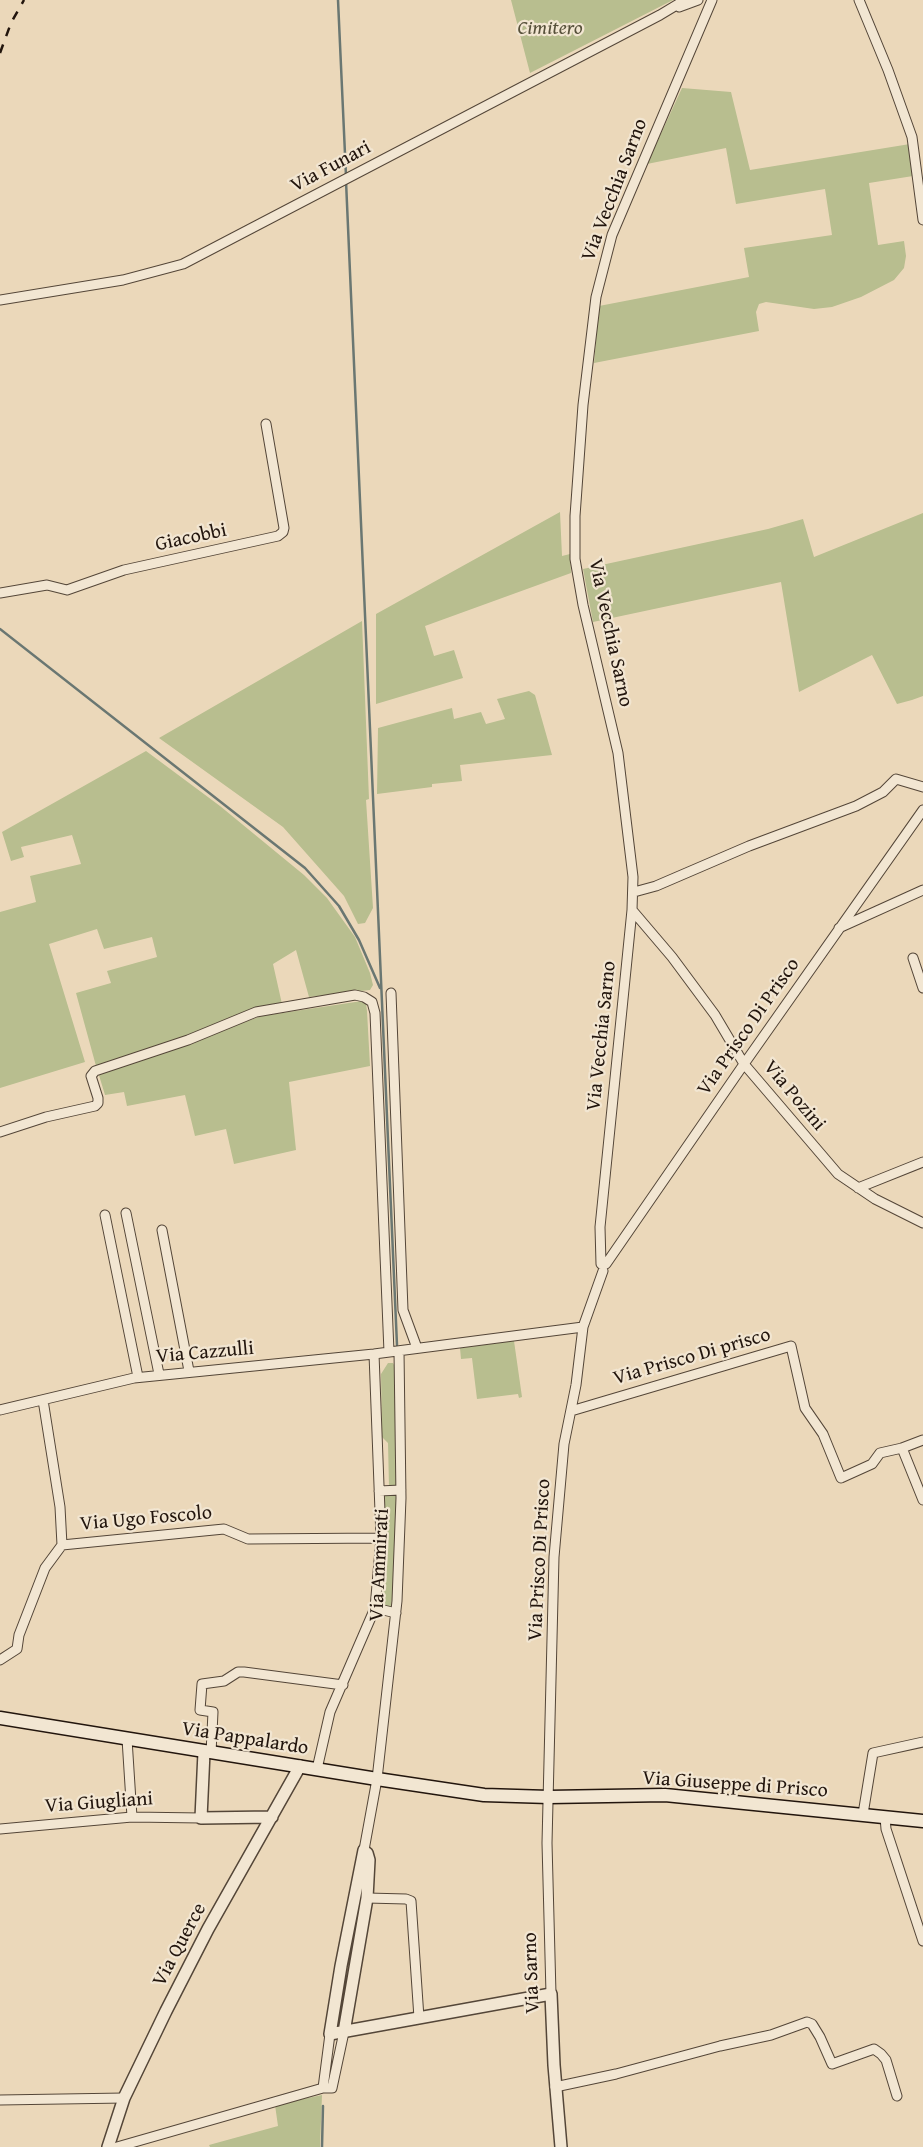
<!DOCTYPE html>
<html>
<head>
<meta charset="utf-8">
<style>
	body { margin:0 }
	canvas { display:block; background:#ebd8ba }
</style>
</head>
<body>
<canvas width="923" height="2147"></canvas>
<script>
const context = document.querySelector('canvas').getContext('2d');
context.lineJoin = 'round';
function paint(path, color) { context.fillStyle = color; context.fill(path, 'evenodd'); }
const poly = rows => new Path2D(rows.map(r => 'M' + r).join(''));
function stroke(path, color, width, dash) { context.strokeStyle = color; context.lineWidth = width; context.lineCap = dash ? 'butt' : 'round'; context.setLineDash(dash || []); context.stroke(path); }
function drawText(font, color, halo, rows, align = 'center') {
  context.font = font + ' "Gentium Book Plus",serif'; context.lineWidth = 4.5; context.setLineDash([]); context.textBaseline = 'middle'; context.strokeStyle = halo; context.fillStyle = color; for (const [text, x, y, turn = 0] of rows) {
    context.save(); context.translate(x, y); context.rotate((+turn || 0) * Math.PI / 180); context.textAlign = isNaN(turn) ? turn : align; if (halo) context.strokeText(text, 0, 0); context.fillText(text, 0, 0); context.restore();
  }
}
paint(poly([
	[511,0,673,0,530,73],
	[682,88,731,92,750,170,910,144,913,176,869,183,878,245,904,241,906,256,904,268,894,280,861,297,832,307,814,309,766,302,759,304,756,312,759,331,594,363,599,306,749,277,744,248,832,235,825,189,736,204,726,148,647,164],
	[560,512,562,556,570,554,571,573,425,626,434,656,454,650,463,678,376,704,376,614],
	[923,513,923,696,912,700,897,704,872,655,799,692,781,582,593,622,583,569,768,529,803,519,814,557],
	[362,621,369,799,366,800,373,908,365,923,358,924,344,896,283,827,159,738],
	[529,691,535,695,552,755,460,765,462,781,432,784,432,787,377,794,378,728,452,708,454,719,481,712,486,724,505,719,497,699],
	[146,751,220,806,304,875,327,898,355,937,370,973,373,985,370,990,309,997,296,950,273,964,282,1004,96,1066,76,993,111,983,107,971,157,957,152,937,104,949,97,929,49,944,85,1062,0,1088,0,912,36,902,30,876,81,864,72,835,21,847,24,857,11,861,2,832],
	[362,1001,366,1004,367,1011,370,1066,289,1082,296,1150,234,1164,226,1129,195,1136,185,1095,127,1106,124,1092,105,1095,98,1072,262,1016],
	[514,1341,522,1397,519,1398,518,1394,477,1399,472,1358,461,1359,460,1348],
	[388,1363,393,1363,395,1367,398,1487,389,1487,388,1443,382,1437,381,1374],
	[384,1496,398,1496,395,1575,391,1607,379,1604,384,1556],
	[322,2095,320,2147,210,2147,209,2145,278,2126,275,2105]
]), '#b8be8f');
stroke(poly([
	[338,0,346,176],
	[346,181,397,1345],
	[0,629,305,868,339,906,359,940,380,988],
	[322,2147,323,2106]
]), '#6a7772', 2.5);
const minor = poly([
	[859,0,888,70,912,137,923,220],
	[679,7,698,0],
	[0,300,123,280,183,264,660,15,685,0],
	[0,593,47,585,67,590,124,570,278,536,283,532,284,528,266,424],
	[634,892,656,886,749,846,856,806,883,792,896,779,923,787],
	[632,910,672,957,715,1015,744,1064,838,1174,875,1199,923,1223],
	[839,928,923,890],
	[913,958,923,988],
	[391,993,403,1310,417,1348],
	[0,1132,46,1117,95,1106,98,1103,98,1098,91,1076,95,1071,188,1040,256,1012,355,995,364,997,372,1002,375,1013,389,1352],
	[858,1188,923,1162],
	[126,1213,159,1374],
	[105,1215,138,1377],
	[162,1230,189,1371],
	[601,1264,600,1227,632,910,633,877,618,753,583,605,575,559,575,516,583,405,596,297,612,235,712,0],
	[606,1264,744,1064,923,810],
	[0,1410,134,1378,374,1354,583,1327],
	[571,1411,791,1346,805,1408,823,1434,841,1478,872,1464,880,1453,902,1448],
	[923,1440,902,1448,923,1500],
	[379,1491,401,1490],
	[62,1545,224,1529,248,1539,381,1538],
	[375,1608,396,1613],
	[0,1660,17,1649,19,1635,45,1568,62,1545,60,1507,43,1400],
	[127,1739,132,1817],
	[211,1753,213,1712,200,1710,202,1684,224,1681,238,1672,244,1672,343,1685],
	[317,1769,330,1712,375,1608,381,1538,374,1354],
	[863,1814,873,1753,923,1742],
	[885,1817,886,1829,923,1941],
	[0,1829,132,1817,201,1818],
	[364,1850,377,1779,397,1601,401,1498,399,1351],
	[367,1898,406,1899,411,1901,419,2018],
	[551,1994,547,1843,554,1557,564,1444,576,1385,583,1327,603,1271],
	[555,2087,616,2074,720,2046,771,2035,807,2022,812,2024,820,2037,832,2064,874,2049,881,2054,886,2060,897,2096],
	[323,2088,330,2034],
	[0,2100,124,2098],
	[117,2147,323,2088,332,2088,344,2032]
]);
const tertiary = poly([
	[204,1752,201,1818,272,1817],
	[364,1850,341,1966,330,2034,551,1994,554,2065,561,2147],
	[344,2032,367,1898,369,1860,367,1853],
	[108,2147,124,2098,166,2011,208,1929,300,1766]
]);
const secondary = poly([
	[0,1718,377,1779,484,1795,549,1797,665,1795,923,1821]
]);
stroke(minor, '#544638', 11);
stroke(tertiary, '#544638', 14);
stroke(secondary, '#22150d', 15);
stroke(minor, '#f2e6d2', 9);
stroke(tertiary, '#f2e6d2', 11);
stroke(secondary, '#f2e6d2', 12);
stroke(poly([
	[0,53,11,23,24,0]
]), '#22150d', 2.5, [9, 9]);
drawText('italic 20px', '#56503a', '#f2e6d2', [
	["Cimitero",550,29]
]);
drawText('20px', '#22150d', '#f2e6d2', [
	["Via Funari",331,167,-28],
	["Via Vecchia Sarno",615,190,-69],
	["Giacobbi",191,538,-12],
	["Via Vecchia Sarno",610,633,78],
	["Via Prisco Di Prisco",749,1027,-55],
	["Via Vecchia Sarno",602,1036,-84],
	["Via Pozini",794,1096,50],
	["Via Cazzulli",205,1353,-5],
	["Via Prisco Di prisco",692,1357,-16],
	["Via Ugo Foscolo",146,1519,-5],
	["Via Prisco Di Prisco",540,1560,-87],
	["Via Ammirati",380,1565,-87],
	["Via Pappalardo",245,1739,9],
	["Via Giuseppe di Prisco",735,1785,4],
	["Via Giugliani",99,1803,-4],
	["Via Querce",180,1945,-62],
	["Via Sarno",532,1973,-92]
]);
</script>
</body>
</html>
